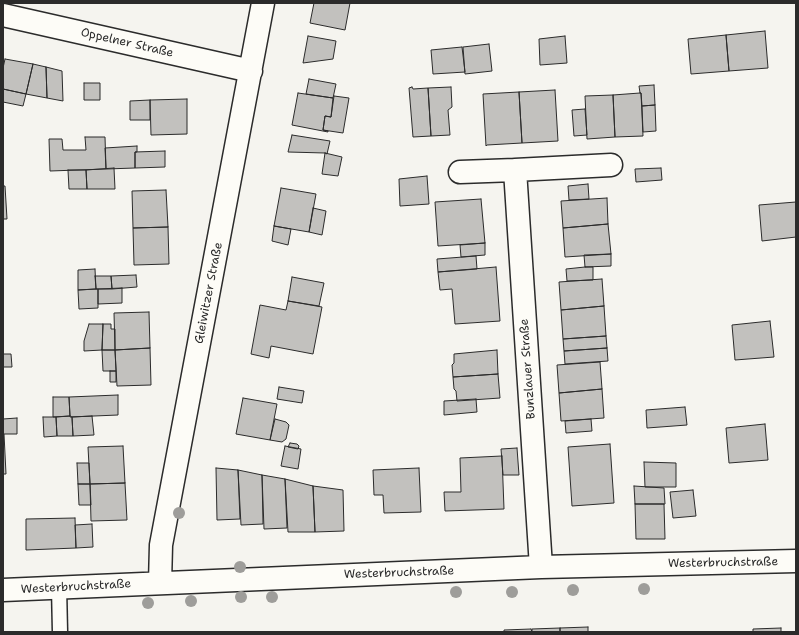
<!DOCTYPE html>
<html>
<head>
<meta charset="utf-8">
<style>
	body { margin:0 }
	#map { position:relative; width:799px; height:635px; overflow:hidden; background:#f5f4ef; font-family:"Shantell Sans",sans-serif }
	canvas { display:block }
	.frame { position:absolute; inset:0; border:4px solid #2b2b2b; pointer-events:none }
</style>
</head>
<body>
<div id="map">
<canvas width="799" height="635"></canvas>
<div class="frame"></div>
</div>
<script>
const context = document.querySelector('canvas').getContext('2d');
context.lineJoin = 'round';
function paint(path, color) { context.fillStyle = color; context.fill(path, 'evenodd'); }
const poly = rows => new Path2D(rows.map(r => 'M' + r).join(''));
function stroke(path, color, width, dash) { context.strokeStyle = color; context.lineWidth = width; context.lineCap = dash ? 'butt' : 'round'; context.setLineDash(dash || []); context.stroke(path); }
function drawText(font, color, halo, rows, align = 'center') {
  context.font = font + ' "Shantell Sans",sans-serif'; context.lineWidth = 4; context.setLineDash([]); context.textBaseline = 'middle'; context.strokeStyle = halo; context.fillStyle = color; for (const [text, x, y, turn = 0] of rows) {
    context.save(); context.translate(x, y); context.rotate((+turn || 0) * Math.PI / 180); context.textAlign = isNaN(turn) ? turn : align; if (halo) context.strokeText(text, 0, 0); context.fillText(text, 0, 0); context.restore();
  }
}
const building = poly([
	[314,3,350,3,345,30,310,23,314,3],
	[765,31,768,68,729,71,726,35,765,31],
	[726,35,729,71,691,74,688,39,726,35],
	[308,36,336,41,333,59,303,63,308,36],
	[565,36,567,63,540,65,539,39,565,36],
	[489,44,492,71,465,74,463,47,489,44],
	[462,47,465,72,433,74,431,50,462,47],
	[5,59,33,64,26,94,3,89,3,68,5,59],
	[33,64,46,67,47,98,26,94,33,64],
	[46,67,62,71,63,101,47,98,46,67],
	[309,79,336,84,333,98,306,94,309,79],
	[84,83,100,83,100,100,84,100,84,83],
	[654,85,655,105,642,106,641,93,640,93,639,86,654,85],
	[412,87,413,89,428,88,431,136,413,137,409,88,412,87],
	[451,87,452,107,448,110,450,135,431,136,428,88,451,87],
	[3,89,26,94,23,106,3,102,3,89],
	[555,90,558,141,522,143,519,92,555,90],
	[519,92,522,143,487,145,486,146,483,94,519,92],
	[298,93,333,98,331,117,325,116,323,130,328,131,328,132,292,125,298,93],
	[640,93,641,93,643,136,615,137,613,95,640,93],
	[613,95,615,137,587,139,585,96,613,95],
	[334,96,349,98,343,133,323,130,325,116,331,117,334,96],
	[187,99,187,134,151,135,150,100,187,99],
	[150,100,150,120,130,120,130,101,150,100],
	[655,105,656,131,643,132,642,106,655,105],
	[585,109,587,135,574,136,572,110,585,109],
	[292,135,330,141,327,154,325,153,288,152,292,135],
	[85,137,105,137,106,169,50,171,49,139,62,139,63,150,86,150,85,137],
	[137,146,137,152,135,152,135,168,106,169,105,148,137,146],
	[165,151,165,167,135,168,135,152,165,151],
	[325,153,342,157,338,176,322,174,325,153],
	[114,168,115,189,87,189,86,170,114,168],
	[661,168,662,180,636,182,635,169,661,168],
	[68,170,86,170,87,189,69,189,68,170],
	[427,176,429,204,400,206,399,179,427,176],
	[588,184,589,199,569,200,568,186,588,184],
	[3,186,5,186,7,219,3,219,3,186],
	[281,188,316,194,309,232,274,226,281,188],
	[166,190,168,227,133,228,132,191,166,190],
	[607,198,608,224,563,228,561,201,607,198],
	[481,199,485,243,438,246,435,202,481,199],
	[796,202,796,237,762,241,759,205,796,202],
	[313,208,326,211,322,235,309,232,313,208],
	[608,224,611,254,565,257,563,228,608,224],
	[274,226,291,229,288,245,272,241,274,226],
	[168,227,169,264,134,265,133,228,168,227],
	[485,243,485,255,461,257,460,245,485,243],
	[611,254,611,266,585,267,584,255,611,254],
	[476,256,477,269,438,272,437,259,476,256],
	[496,267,500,321,455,324,452,289,440,290,438,272,496,267],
	[585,267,593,267,593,280,567,281,566,269,585,267],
	[95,269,96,289,78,290,78,270,95,269],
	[136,275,137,287,112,289,111,276,136,275],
	[95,276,111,276,112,289,96,289,95,276],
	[292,277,324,283,319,306,288,301,292,277],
	[602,279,604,306,561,310,559,282,602,279],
	[122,288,122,303,98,304,98,289,122,288],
	[96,289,98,289,98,308,79,309,78,290,96,289],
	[288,301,322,307,313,354,271,346,269,358,251,354,260,305,286,310,288,301],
	[604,306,606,336,563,339,561,310,604,306],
	[149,312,150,348,115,350,114,313,149,312],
	[770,321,774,357,735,360,732,325,770,321],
	[89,324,103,324,102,350,84,351,84,341,89,324],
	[103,324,111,324,111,329,115,329,115,350,102,350,103,324],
	[606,336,607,348,564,351,563,339,606,336],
	[150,348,151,385,117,386,115,350,150,348],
	[607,348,608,361,565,364,564,351,607,348],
	[102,350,115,350,116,371,103,371,102,350],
	[497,350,498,374,453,377,452,365,454,363,454,354,497,350],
	[3,354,11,354,12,367,3,367,3,354],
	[600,362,602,389,559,393,557,365,600,362],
	[110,371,116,371,116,382,110,382,110,371],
	[498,374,500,398,457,401,456,391,454,389,453,377,498,374],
	[279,387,304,391,302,403,277,399,279,387],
	[602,389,604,418,561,421,559,393,602,389],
	[118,395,118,415,70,417,69,397,118,395],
	[53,397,69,397,70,416,53,417,53,397],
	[243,398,277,404,270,440,236,434,243,398],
	[476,399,477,412,444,415,444,401,476,399],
	[685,407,687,425,647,428,646,410,685,407],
	[70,416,72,417,73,436,57,436,56,417,70,416],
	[92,416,94,435,73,436,72,417,92,416],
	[43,417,56,417,57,436,44,437,43,417],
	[17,418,17,434,3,434,3,419,17,418],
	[275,419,286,422,289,425,286,439,282,442,270,440,275,419],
	[591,419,592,431,566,433,565,421,591,419],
	[765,424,768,460,729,463,726,428,765,424],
	[3,434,4,434,6,474,3,474,3,434],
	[290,443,297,444,299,446,298,449,288,447,290,443],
	[610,444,614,503,572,506,568,447,610,444],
	[123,446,125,483,90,484,88,447,123,446],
	[285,446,301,449,298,469,281,466,285,446],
	[517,448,519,475,503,475,501,449,517,448],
	[502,456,504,509,445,511,444,492,461,492,460,458,502,456],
	[644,462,676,463,676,487,645,487,644,462],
	[77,463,89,463,90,484,78,484,77,463],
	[216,468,238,470,240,519,217,520,216,468],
	[419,468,421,512,384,513,383,495,374,495,373,470,419,468],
	[238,470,262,475,263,524,241,525,238,470],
	[262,475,285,479,287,528,264,529,262,475],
	[285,479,313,486,315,532,288,532,285,479],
	[125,483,127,520,91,521,90,484,125,483],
	[78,484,90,484,91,505,79,505,78,484],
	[313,486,343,490,344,531,315,532,313,486],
	[634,486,664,488,665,504,635,504,634,486],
	[693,490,696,516,673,518,670,492,693,490],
	[635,504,664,504,665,539,636,539,635,504],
	[75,518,76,548,26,550,26,519,75,518],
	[92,524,93,547,76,548,75,525,92,524],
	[588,627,588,632,560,632,560,628,588,627],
	[560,628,560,632,532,632,532,629,560,628],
	[781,628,781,632,753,632,753,629,781,628],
	[531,629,532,632,504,632,504,630,531,629]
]);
paint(building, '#c2c1be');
stroke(building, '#2b2b2b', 1);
const lane = poly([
	[59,587,60,632]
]);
const street = poly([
	[3,15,251,71],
	[515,170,611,165],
	[460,172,515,170,541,567],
	[160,583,161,545,263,3],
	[3,590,541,567,796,561]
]);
stroke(lane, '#2b2b2b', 17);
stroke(street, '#2b2b2b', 25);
stroke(lane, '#fdfcf7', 14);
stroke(street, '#fdfcf7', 22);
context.fillStyle = '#9e9d9a';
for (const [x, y] of [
	[179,513],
	[240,567],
	[644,589],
	[573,590],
	[456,592],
	[512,592],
	[241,597],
	[272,597],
	[191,601],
	[148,603]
]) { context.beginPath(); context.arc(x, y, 6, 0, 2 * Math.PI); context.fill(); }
drawText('12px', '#2b2b2b', '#fdfcf7', [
	["Oppelner Straße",127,43,13],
	["Gleiwitzer Straße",209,293,-79],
	["Bunzlauer Straße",528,369,-94],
	["Westerbruchstraße",723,563,-1],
	["Westerbruchstraße",399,573,-2],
	["Westerbruchstraße",76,587,-3]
]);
</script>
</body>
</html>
